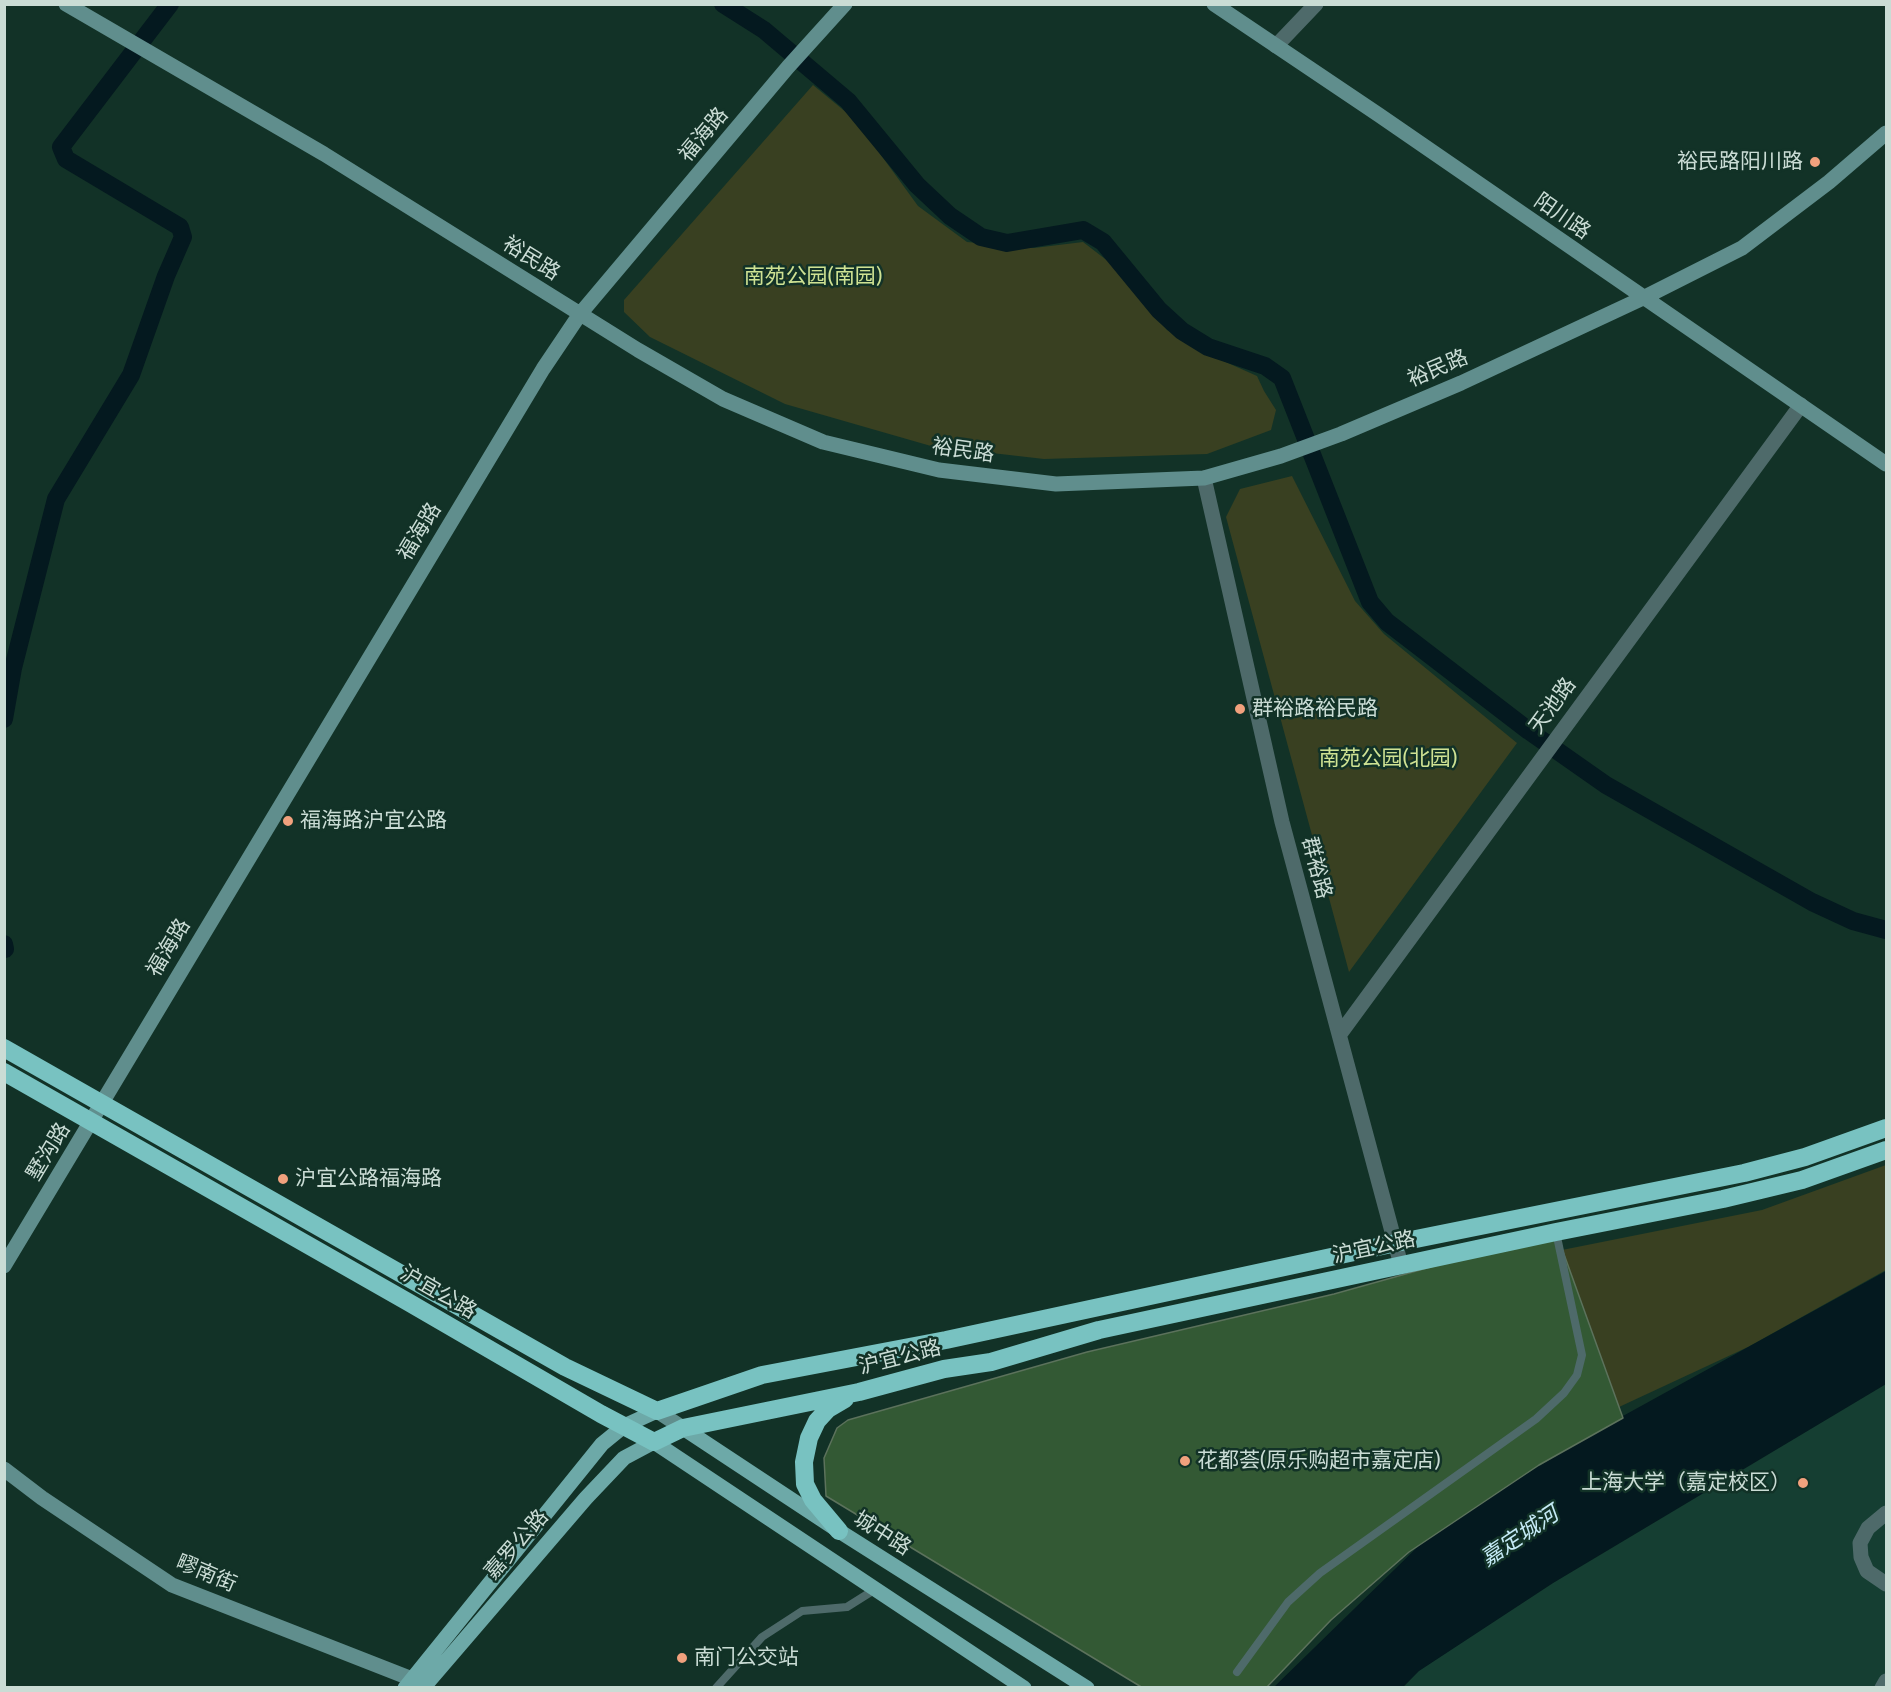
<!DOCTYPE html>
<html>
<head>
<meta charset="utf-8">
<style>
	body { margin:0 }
	#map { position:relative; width:1891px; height:1692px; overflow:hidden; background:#123227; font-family:"Fira Sans Condensed",sans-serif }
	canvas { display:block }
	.frame { position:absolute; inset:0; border:6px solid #cadcd5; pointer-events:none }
</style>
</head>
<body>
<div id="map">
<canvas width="1891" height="1692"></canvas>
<div class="frame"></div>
</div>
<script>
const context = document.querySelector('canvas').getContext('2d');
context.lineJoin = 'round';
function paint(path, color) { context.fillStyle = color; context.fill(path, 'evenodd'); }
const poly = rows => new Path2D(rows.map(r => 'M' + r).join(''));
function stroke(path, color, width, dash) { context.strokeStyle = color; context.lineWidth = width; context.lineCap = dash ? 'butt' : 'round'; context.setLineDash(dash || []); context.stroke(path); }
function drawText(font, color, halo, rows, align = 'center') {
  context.font = font + ' "Fira Sans Condensed","Noto Sans SC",sans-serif'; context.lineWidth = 5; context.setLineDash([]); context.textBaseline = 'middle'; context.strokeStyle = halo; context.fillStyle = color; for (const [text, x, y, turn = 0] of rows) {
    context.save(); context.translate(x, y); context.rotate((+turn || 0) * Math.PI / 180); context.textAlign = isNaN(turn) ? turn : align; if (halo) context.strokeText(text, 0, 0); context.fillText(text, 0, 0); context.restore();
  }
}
paint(poly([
	[1886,1384,1886,1687,1403,1688,1418,1671,1553,1583]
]), '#153e32');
paint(poly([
	[813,85,847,113,873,144,918,206,967,242,1034,248,1083,242,1113,265,1167,330,1219,359,1257,376,1264,391,1276,410,1271,430,1207,454,1044,459,931,446,785,404,650,337,624,312,624,300],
	[1292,476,1355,601,1384,634,1517,743,1349,972,1226,517,1240,489],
	[1886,1165,1886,1270,1748,1347,1619,1407,1562,1250,1762,1210]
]), '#394021');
paint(poly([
	[1886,1271,1886,1384,1553,1583,1419,1671,1403,1687,1273,1688,1435,1530,1603,1427]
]), '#04191f');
stroke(poly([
	[723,4,764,30,848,101,917,185,950,216,981,237,1007,243,1083,230,1103,242,1159,310,1182,331,1208,347,1265,366,1282,378,1370,602,1387,622,1529,731,1606,785,1812,902,1853,921,1886,930],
	[4,719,13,668,56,499,131,375,166,276,183,237,180,227,66,159,61,147,170,4],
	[4,944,5,949]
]), '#04191f', 18);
const building = poly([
	[1556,1232,1623,1418,1539,1465,1409,1552,1331,1620,1266,1688,1143,1688,826,1496,824,1458,837,1428,848,1420,1087,1352,1334,1294,1556,1232]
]);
paint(building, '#335934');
stroke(building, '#5c725c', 1.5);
stroke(poly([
	[1237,1672,1288,1602,1320,1573,1536,1419,1564,1393,1577,1375,1582,1355,1556,1232],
	[716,1688,762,1637,802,1611,847,1607,874,1590]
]), '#4e6a6a', 8);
stroke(poly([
	[1276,46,1316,4],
	[1204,478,1282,822,1401,1265],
	[1340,1034,1801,405],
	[1886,1513,1868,1528,1860,1543,1861,1557,1867,1571,1886,1584],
	[1882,1688,1886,1681]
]), '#4e6a6a', 15);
stroke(poly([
	[66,4,324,154,638,350,723,399,823,442,939,470,1056,484,1204,478,1281,456,1341,434,1461,383,1643,298,1742,248,1829,182,1886,133],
	[1214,4,1379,115,1886,464],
	[4,1266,543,369,580,314,788,67,845,4],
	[657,1411,683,1428],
	[4,1469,42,1498,172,1585,412,1679,422,1686]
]), '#608e8d', 15);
stroke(poly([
	[683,1428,839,1531,1087,1688],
	[405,1688,602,1444,624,1426,657,1411],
	[423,1688,586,1498,624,1458,654,1442,1024,1688]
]), '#6da9a8', 15);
stroke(poly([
	[4,1048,565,1367,657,1411,762,1375,946,1340,1396,1243,1744,1173,1805,1157,1886,1128],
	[4,1072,408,1302,601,1414,654,1442,683,1428,859,1392,944,1369,991,1362,1099,1330,1556,1232,1723,1199,1802,1180,1886,1150],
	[839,1531,813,1500,805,1484,804,1462,809,1438,817,1421,828,1409,845,1399]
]), '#78c2c1', 18);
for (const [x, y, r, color] of [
	[1815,162,6,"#f1a17d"],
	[1240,709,6,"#f1a17d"],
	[288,821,6,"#f1a17d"],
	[283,1179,6,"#f1a17d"],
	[1185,1461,6,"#f1a17d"],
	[1803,1483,6,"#f1a17d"],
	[682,1658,6,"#f1a17d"]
]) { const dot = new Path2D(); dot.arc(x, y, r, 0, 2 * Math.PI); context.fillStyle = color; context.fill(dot); stroke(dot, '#123227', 2); }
drawText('21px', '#cadcd5', '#123227', [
	["福海路",704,135,-50],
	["阳川路",1562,217,35],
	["裕民路",531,259,32],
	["裕民路",1438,369,-23],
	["裕民路",963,451,8],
	["福海路",420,532,-59],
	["天池路",1553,706,-54],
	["群裕路",1316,868,75],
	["福海路",169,948,-59],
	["墅沟路",49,1152,-59],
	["沪宜公路",1374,1248,-12],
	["沪宜公路",438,1293,30],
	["沪宜公路",900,1358,-14],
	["城中路",882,1534,32],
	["嘉罗公路",517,1545,-49],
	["疁南街",206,1574,23]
]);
drawText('21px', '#cadcd5', '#123227', [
	["裕民路阳川路",1803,162,"right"],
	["群裕路裕民路",1252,709],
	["福海路沪宜公路",300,821],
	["沪宜公路福海路",295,1179],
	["花都荟(原乐购超市嘉定店)",1197,1461],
	["上海大学（嘉定校区）",1791,1483,"right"],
	["南门公交站",694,1658]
], 'left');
drawText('21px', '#cfe293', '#123227', [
	["南苑公园(南园)",813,277],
	["南苑公园(北园)",1388,759]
]);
drawText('italic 22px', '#c6ebf7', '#123227', [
	["嘉定城河",1520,1537,-34]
]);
</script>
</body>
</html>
